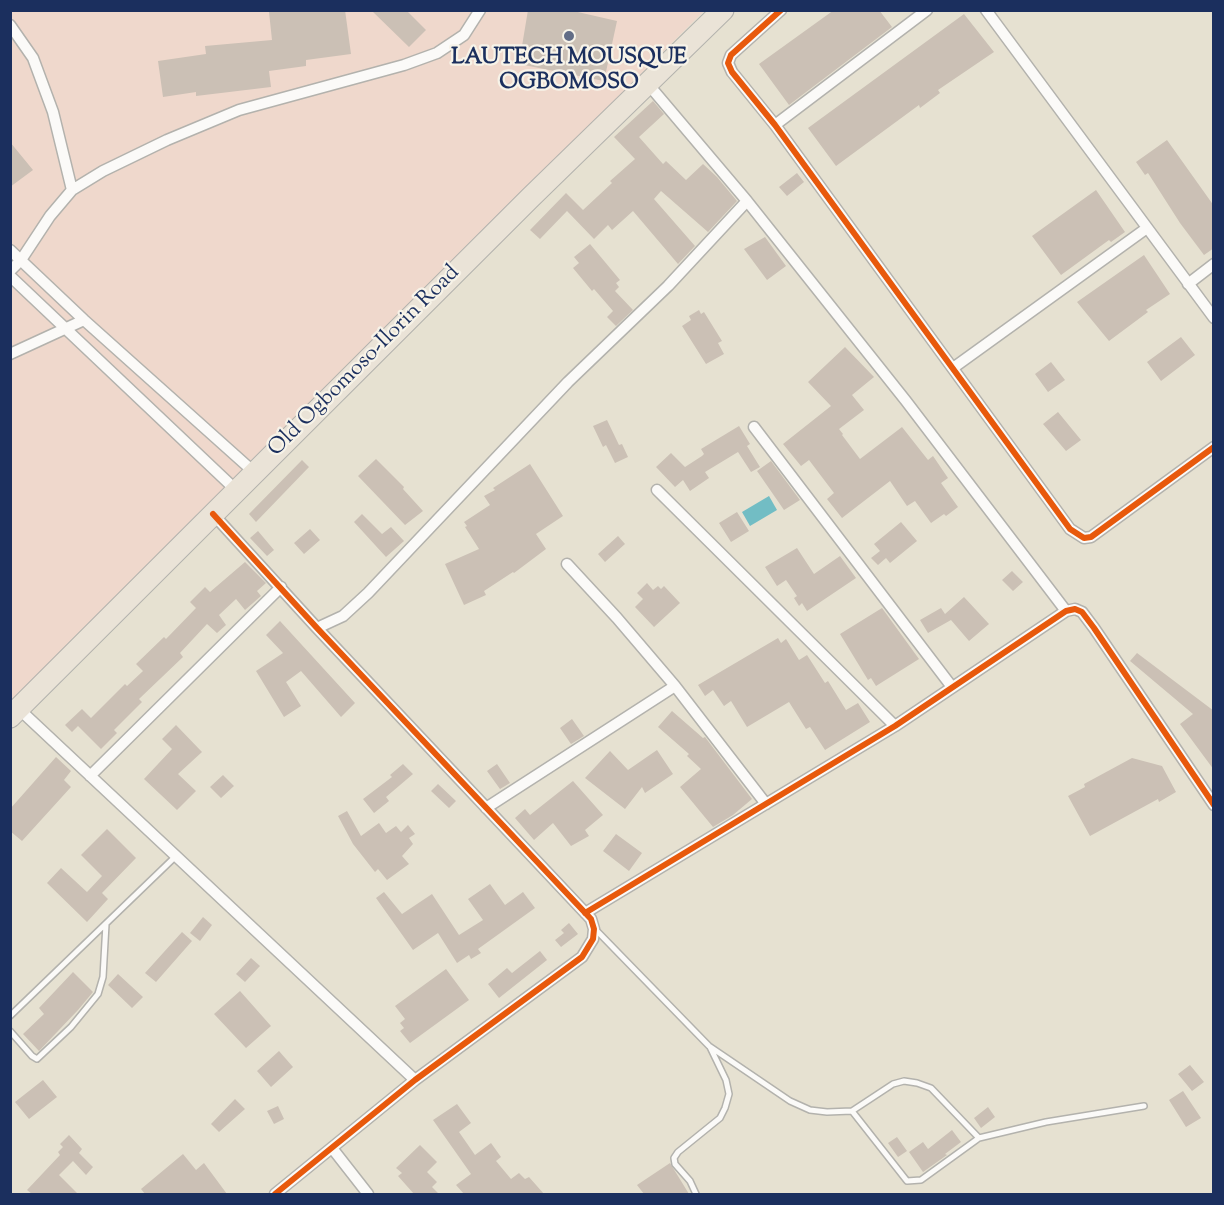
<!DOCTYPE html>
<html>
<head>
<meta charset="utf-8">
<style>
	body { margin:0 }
	#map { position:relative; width:1224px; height:1205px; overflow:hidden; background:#e6e1d1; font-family:"Sorts Mill Goudy",serif }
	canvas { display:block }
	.frame { position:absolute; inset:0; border:12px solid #1b2f5e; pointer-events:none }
</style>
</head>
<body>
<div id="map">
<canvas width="1224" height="1205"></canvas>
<div class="frame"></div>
</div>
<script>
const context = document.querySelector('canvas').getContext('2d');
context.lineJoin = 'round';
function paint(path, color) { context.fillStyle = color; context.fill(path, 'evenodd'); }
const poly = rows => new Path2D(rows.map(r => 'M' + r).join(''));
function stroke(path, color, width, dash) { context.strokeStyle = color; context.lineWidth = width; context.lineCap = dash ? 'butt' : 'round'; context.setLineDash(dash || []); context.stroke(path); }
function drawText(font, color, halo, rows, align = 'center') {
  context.font = font + ' "Sorts Mill Goudy",serif'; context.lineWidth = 4.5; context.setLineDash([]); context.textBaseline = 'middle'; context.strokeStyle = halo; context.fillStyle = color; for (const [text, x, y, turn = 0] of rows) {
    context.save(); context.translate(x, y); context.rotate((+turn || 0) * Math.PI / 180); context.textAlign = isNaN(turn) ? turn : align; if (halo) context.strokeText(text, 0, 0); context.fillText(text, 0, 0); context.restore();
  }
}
paint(poly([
	[11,11,704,11,11,701]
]), '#efd8cc');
paint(poly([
	[769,496,777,510,750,526,742,512]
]), '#72bdc4');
paint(poly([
	[282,10,345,10,351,54,306,60,306,66,269,71,271,87,196,96,196,92,163,97,158,61,206,54,205,46,272,40,269,12],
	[371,10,406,10,426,30,409,47],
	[528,10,569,10,617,21,604,81,519,64],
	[834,10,879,10,892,27,789,105,759,64],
	[964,14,994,52,938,90,940,93,920,108,919,105,836,166,808,128],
	[653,101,664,114,639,137,663,164,666,161,686,180,703,164,717,177,737,201,708,232,661,191,654,199,695,246,678,264,633,211,612,230,608,225,594,239,567,211,540,239,530,230,566,193,583,210,612,183,610,181,635,159,614,137],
	[1167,140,1214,206,1214,248,1204,255,1180,223,1148,173,1145,175,1136,162],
	[10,142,33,170,10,187],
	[797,173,804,182,787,196,779,187],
	[1096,190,1125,232,1111,242,1109,240,1061,275,1032,236],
	[765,237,786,266,767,280,744,249],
	[590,244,620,280,616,283,619,287,615,291,633,310,616,326,607,317,613,311,594,289,592,291,573,268,579,263,574,257],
	[1144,255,1170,294,1146,310,1148,312,1109,341,1077,302],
	[699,310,701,314,704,312,722,341,718,343,724,354,706,364,682,326,691,320,689,316],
	[1181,337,1195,355,1161,381,1147,362],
	[845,347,874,377,852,395,864,410,839,429,843,434,842,435,860,459,902,427,928,460,933,456,948,478,941,483,958,507,946,516,944,514,931,523,915,501,907,506,890,481,842,518,827,499,834,493,809,460,801,466,783,444,831,406,808,382],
	[1051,362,1065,380,1048,392,1035,374],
	[1058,412,1081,440,1066,451,1043,424],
	[607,420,619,445,622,444,628,457,615,463,606,445,603,447,593,426],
	[739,426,750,444,747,446,760,467,751,472,738,452,705,472,709,478,690,491,683,480,675,487,656,467,671,453,685,467,702,456,704,454,701,449],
	[376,459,404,487,403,489,423,511,405,525,358,476],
	[302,460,309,467,256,522,249,514],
	[771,461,800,500,784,510,757,471],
	[530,464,563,516,536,534,546,549,514,573,513,572,484,591,486,595,464,605,445,564,479,549,465,527,467,526,464,522,490,505,484,496,495,490,493,488],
	[737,512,749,531,731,542,719,523],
	[362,514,382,534,391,527,404,541,386,557,354,522],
	[901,522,917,541,890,563,886,558,878,565,871,558,880,551,874,544],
	[310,529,320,540,304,554,294,543],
	[258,531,274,550,267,556,250,538],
	[618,536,625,544,605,562,598,554],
	[797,548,814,574,840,556,856,578,807,611,802,603,799,606,794,598,797,596,786,580,777,586,765,567],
	[245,562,266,583,257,591,261,596,245,610,236,599,219,615,226,625,217,633,207,624,180,653,183,657,139,699,142,702,114,730,117,733,101,749,78,726,72,732,65,725,82,709,91,718,125,684,127,686,143,671,136,664,164,637,166,639,196,608,190,602,205,587,210,592],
	[1012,571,1023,582,1013,591,1002,580],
	[647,583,653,590,658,586,661,589,664,586,680,603,654,627,635,607,643,599,637,593],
	[964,597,989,624,969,641,951,620,928,633,920,620,941,608,945,614],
	[882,608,919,659,876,686,871,678,868,680,840,634],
	[280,621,355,703,341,717,301,671,286,682,301,706,284,717,256,671,283,653,266,635],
	[778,638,781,643,786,639,799,660,807,655,825,683,828,681,846,710,858,703,870,722,825,750,810,727,806,729,789,702,747,727,731,701,724,706,713,690,705,696,698,685],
	[1137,653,1214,711,1214,770,1180,724,1193,714,1130,661],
	[672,711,703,738,705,737,752,799,733,815,713,827,680,787,701,769,687,756,689,754,658,727],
	[572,719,584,736,571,744,560,728],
	[176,725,202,752,178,774,196,791,177,810,144,779,172,749,162,739],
	[657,750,673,774,645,793,642,787,625,809,585,778,610,751,628,770],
	[56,757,71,771,64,780,71,787,22,841,10,831,10,809],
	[1132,758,1162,766,1176,792,1159,802,1158,799,1090,836,1068,796,1085,787,1084,784],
	[403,764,413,774,386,797,389,801,374,813,363,799,392,777,390,775],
	[497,764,510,783,500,789,487,771],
	[223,775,234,786,221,798,210,787],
	[573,781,603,815,585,830,589,836,571,846,553,823,534,840,515,818,525,809,530,815],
	[438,784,456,801,449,808,431,791],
	[347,811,361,836,379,823,386,833,396,826,401,832,408,825,415,834,409,838,413,844,402,856,409,864,387,880,378,869,375,872,353,844,338,816],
	[107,829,136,858,102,893,108,899,87,922,47,883,61,868,87,892,102,876,81,855],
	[616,834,642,853,629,871,603,851],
	[490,884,505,905,523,892,535,908,478,949,481,953,471,959,469,955,457,963,438,933,413,950,376,898,384,892,402,914,432,894,459,935,483,920,468,899],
	[203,917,212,925,200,941,190,933],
	[569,923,578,934,561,947,555,940,564,933,561,930],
	[182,932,192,941,156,982,145,973],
	[540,951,547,960,499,998,488,984,507,968,512,973],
	[251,958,260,966,245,982,236,974],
	[446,969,469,1000,410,1043,400,1031,404,1028,400,1023,405,1019,395,1006],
	[73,972,93,992,78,1010,39,1051,23,1034,44,1014,39,1008],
	[118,974,143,997,132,1008,108,985],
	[240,991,271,1026,246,1048,214,1014],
	[279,1051,293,1067,271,1087,257,1071],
	[1190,1065,1204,1082,1192,1091,1178,1074],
	[43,1080,57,1097,29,1119,15,1102],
	[1183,1091,1201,1118,1186,1127,1169,1100],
	[235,1099,245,1109,219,1132,211,1124],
	[457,1104,471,1123,459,1132,475,1155,491,1143,501,1157,496,1161,511,1179,519,1173,525,1179,529,1177,544,1194,464,1194,456,1185,471,1174,433,1120],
	[278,1106,284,1119,274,1124,267,1111],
	[988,1107,995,1117,981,1128,974,1118],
	[952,1130,961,1142,945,1154,947,1155,923,1172,909,1152,923,1142,928,1149],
	[69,1135,82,1149,79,1153,93,1167,86,1175,73,1161,59,1175,78,1194,32,1194,27,1190,60,1155,58,1152,63,1147,60,1144],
	[897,1137,907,1151,898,1157,888,1143],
	[420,1145,437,1162,427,1172,437,1182,432,1187,439,1194,414,1194,398,1176,402,1173,396,1168],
	[183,1154,196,1170,204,1163,227,1194,145,1194,141,1189],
	[670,1163,689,1194,644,1194,637,1185]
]), '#cbc0b5');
const lane = poly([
	[596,930,709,1046,790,1101,810,1110,827,1112,852,1111,893,1084,904,1081,917,1083,931,1088,979,1138],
	[10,1016,176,856],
	[10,1031,32,1056,37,1059,71,1027,98,994,103,977,106,924],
	[852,1111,907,1181,921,1180,979,1138,1046,1122,1144,1106],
	[696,1194,690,1181,675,1164,674,1158,678,1152,720,1118,725,1108,729,1094,726,1080,710,1047]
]);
const street = poly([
	[781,10,731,55,728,63,732,72,775,125,1070,529,1084,538,1091,537,1214,447],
	[986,10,1214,318],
	[10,25,33,58,53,112,72,190],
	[648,84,747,201,906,401,1066,611],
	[775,125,927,10],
	[10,250,84,320,255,473],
	[10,271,21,260,50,216,72,190,103,171,167,140,239,110,404,65,437,53,464,35,480,10],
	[10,276,237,491],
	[1188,284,1214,264],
	[10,354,84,320],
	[953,368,1147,228],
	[754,427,952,687],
	[657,490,895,726],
	[213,514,317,628,591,919,594,929,593,939,582,957,415,1080,275,1194],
	[567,564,617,618,675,686,766,804],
	[317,628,343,616,368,593,568,382,668,286,747,201],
	[19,709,415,1080],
	[90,776,281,587],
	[486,808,675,686],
	[585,913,895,726,1066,611,1075,609,1082,612,1094,628,1214,805],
	[332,1148,368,1194]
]);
const highway = poly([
	[10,717,530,198,723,10]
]);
stroke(lane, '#b3b2ad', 8);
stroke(street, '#b3b2ad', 13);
stroke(highway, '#b3b2ad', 23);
stroke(lane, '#fbfaf8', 5);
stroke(street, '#fbfaf8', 10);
stroke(highway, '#eae3d7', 21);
stroke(poly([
	[781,10,731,55,728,63,732,72,775,125,1070,529,1084,538,1091,537,1214,447],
	[213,514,317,628,591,919,594,929,593,939,582,957,415,1080,275,1194],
	[585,913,895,726,1066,611,1075,609,1082,612,1094,628,1214,805]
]), '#e8590c', 6);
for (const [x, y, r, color] of [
	[569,36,6,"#626d86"]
]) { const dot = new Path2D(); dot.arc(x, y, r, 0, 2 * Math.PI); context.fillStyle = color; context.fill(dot); stroke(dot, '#f7f3e8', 2); }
drawText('bold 22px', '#1b2f5e', '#f7f3e8', [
	["LAUTECH MOUSQUE",569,59],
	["OGBOMOSO",569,84]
]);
drawText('22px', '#1b2f5e', '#f7f3e8', [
	["Old Ogbomoso-Ilorin Road",365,362,-45]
]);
</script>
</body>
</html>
